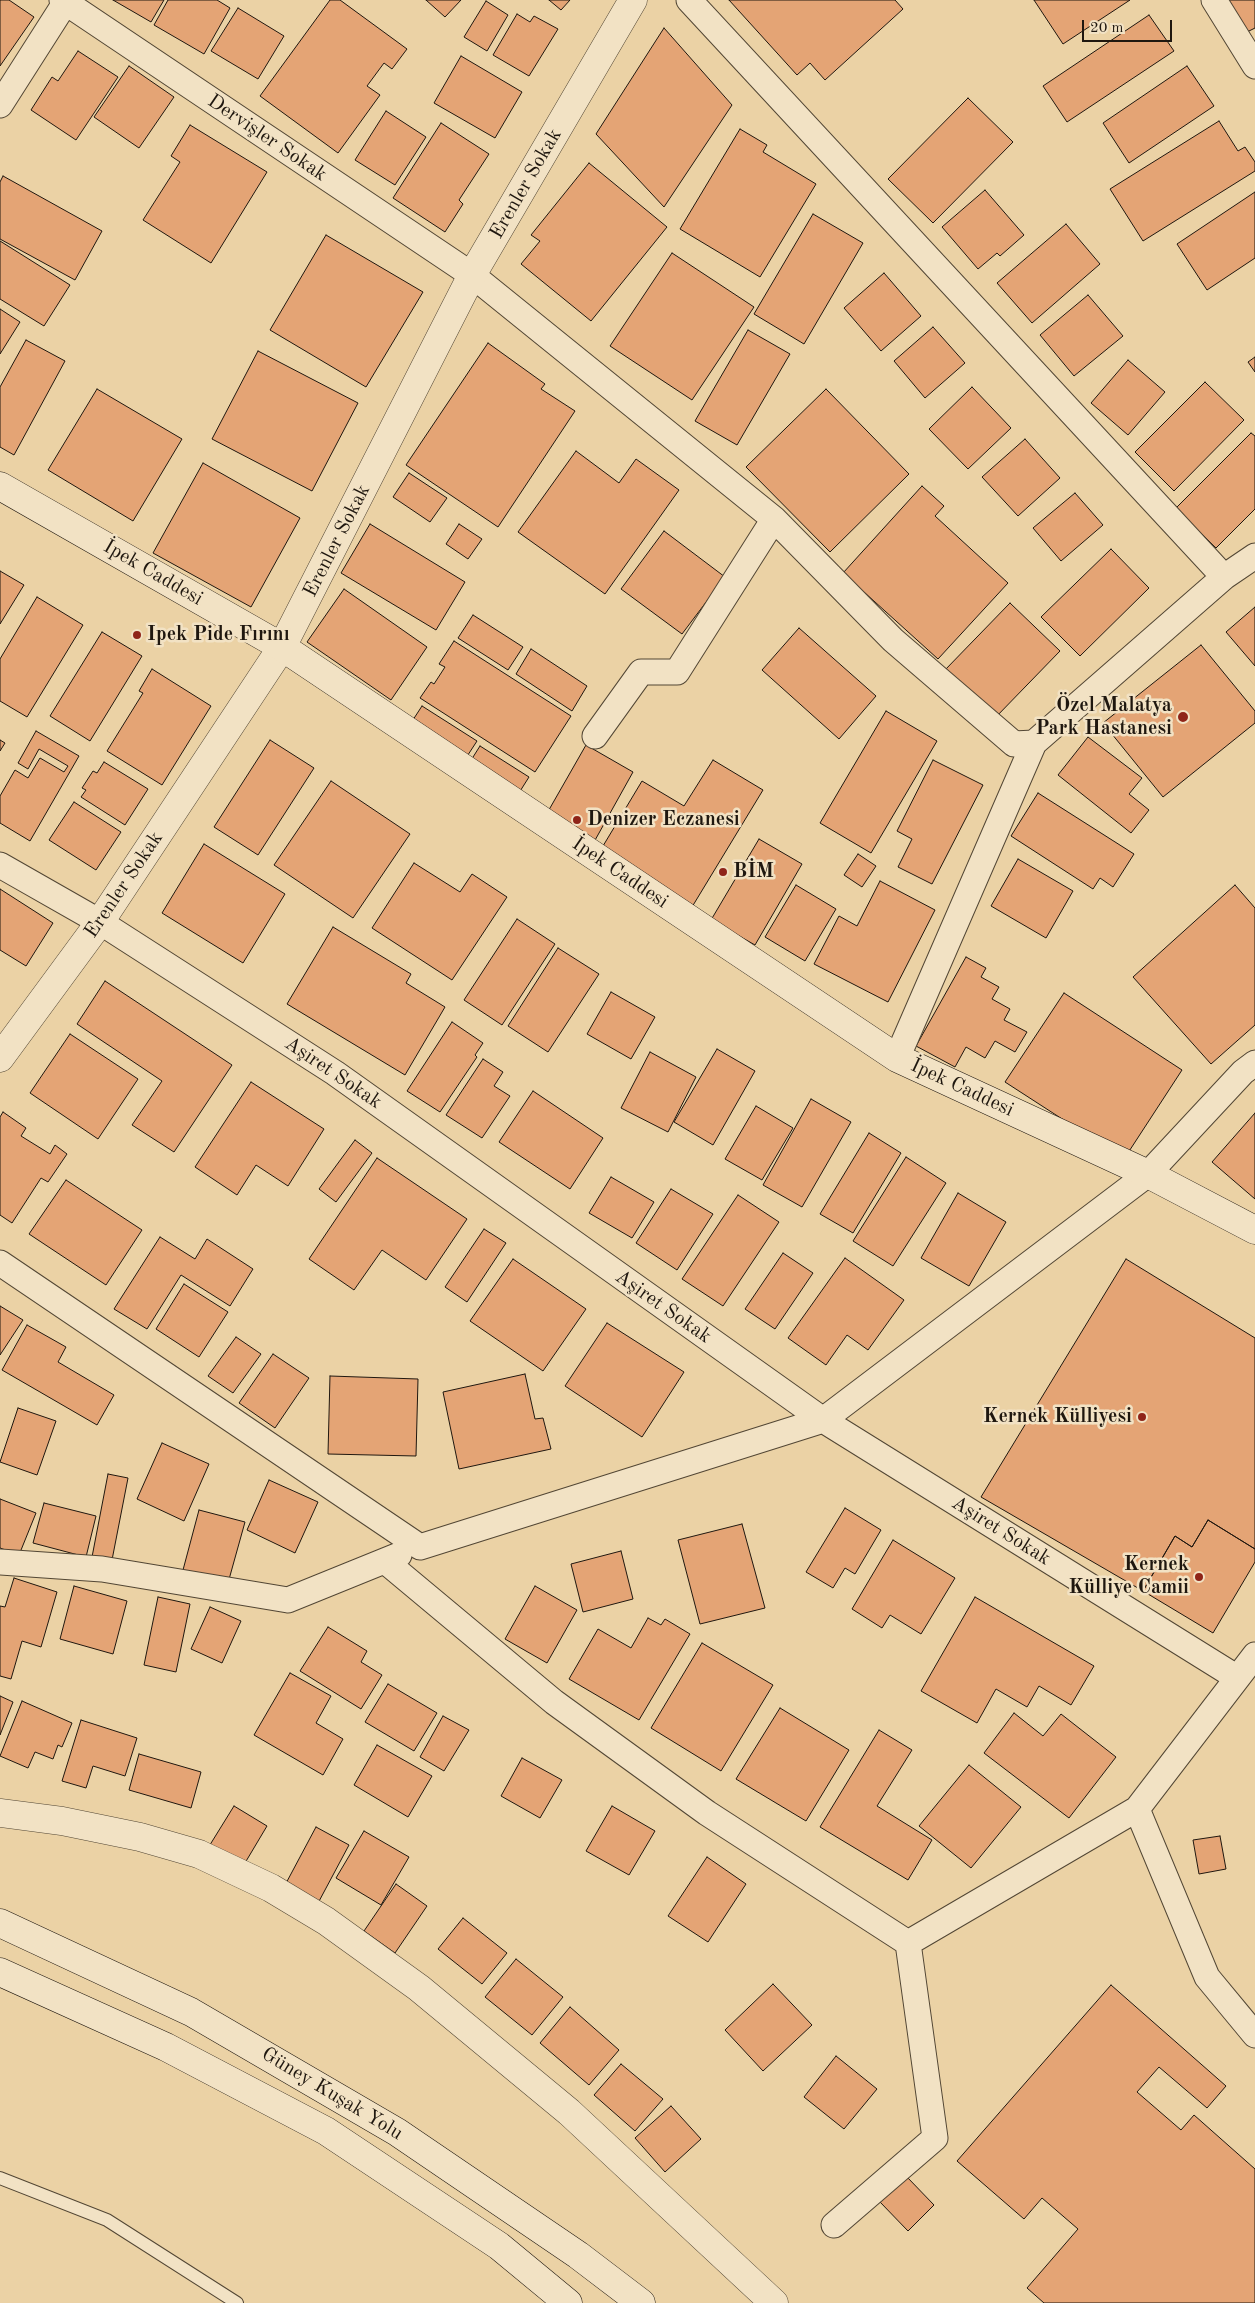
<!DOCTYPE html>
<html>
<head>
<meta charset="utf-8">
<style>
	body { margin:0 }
	#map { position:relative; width:1255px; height:2303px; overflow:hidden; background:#ebd2a5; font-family:"Old Standard TT",serif }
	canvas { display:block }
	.scale { position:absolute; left:1082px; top:20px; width:90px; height:22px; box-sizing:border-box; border:2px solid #1f170f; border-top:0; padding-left:6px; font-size:15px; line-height:18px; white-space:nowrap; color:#1f170f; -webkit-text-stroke:4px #f2e2c4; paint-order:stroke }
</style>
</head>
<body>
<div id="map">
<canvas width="1255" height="2303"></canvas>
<div class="scale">20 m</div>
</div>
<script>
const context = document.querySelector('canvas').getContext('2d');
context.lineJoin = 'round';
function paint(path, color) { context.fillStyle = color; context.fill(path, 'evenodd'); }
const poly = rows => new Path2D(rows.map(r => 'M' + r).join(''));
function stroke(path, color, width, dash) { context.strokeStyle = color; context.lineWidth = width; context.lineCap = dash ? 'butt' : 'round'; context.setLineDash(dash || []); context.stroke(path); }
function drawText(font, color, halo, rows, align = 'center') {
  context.font = font + ' "Old Standard TT",serif'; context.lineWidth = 5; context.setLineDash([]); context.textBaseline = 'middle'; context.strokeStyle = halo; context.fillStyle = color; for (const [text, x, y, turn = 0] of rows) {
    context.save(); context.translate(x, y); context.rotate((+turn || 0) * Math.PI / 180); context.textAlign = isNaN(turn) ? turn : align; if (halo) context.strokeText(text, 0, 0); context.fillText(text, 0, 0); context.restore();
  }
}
const building = poly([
	[0,0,9,0,34,17,0,66,0,0],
	[113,0,164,0,151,22,113,0],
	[168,0,217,0,230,8,204,54,154,25,168,0],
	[330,0,340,0,407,49,392,69,384,63,367,86,380,95,338,153,260,96,330,0],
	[426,0,461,0,445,17,426,0],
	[549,0,570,0,561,10,549,0],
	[729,0,895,0,903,9,825,80,810,63,797,75,729,0],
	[1034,0,1130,0,1063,44,1034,0],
	[1224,0,1255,0,1255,28,1245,33,1224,0],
	[486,1,508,15,487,51,464,37,486,1],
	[238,8,284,36,258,79,211,51,238,8],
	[517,14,530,22,534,16,558,29,529,76,493,55,517,14],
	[1149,15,1174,51,1067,122,1043,86,1149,15],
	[664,28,732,105,664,207,596,134,664,28],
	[78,51,118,77,76,140,31,110,52,77,58,81,78,51],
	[461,56,522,92,495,138,434,103,461,56],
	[129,66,174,97,139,148,94,117,129,66],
	[1187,66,1214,106,1129,163,1103,123,1187,66],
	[968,98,1013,142,933,223,888,179,968,98],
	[386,111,426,137,395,185,355,160,386,111],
	[1219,121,1238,151,1245,147,1255,162,1255,171,1143,241,1110,189,1219,121],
	[441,123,489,154,459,200,463,204,445,232,393,198,441,123],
	[190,125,267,172,211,263,143,220,180,162,171,156,190,125],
	[740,129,767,145,763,152,816,184,760,277,680,229,740,129],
	[589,163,667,227,591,321,521,264,540,241,531,235,589,163],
	[3,176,102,231,75,280,0,239,0,182,3,176],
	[985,190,1024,235,1000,256,997,253,978,269,942,227,985,190],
	[1255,192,1255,258,1207,290,1177,244,1255,192],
	[813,214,863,243,804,344,754,314,813,214],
	[1066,224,1100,264,1032,323,997,283,1066,224],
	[326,235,423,292,366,387,270,330,326,235],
	[0,241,70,285,44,326,0,299,0,241],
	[672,253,754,307,692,400,610,346,672,253],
	[884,273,921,316,881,351,844,308,884,273],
	[1088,295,1123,336,1074,376,1040,335,1088,295],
	[0,309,20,322,0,354,0,309],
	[933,327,965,363,925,398,894,361,933,327],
	[748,330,790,354,737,445,695,421,748,330],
	[26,340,65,361,14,455,0,447,0,387,26,340],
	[488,343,545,384,541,389,575,411,498,527,406,465,488,343],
	[258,351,358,403,312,491,212,439,258,351],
	[1255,357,1255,372,1248,362,1255,357],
	[1128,360,1165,392,1128,435,1091,403,1128,360],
	[1205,382,1244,420,1174,491,1135,452,1205,382],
	[972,387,1011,428,968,469,929,429,972,387],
	[97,389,182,439,133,521,48,470,97,389],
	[826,389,909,474,830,552,746,467,826,389],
	[1251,433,1255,436,1255,509,1216,548,1176,508,1251,433],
	[1025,439,1060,478,1018,516,982,477,1025,439],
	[576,451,619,483,636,459,679,490,605,594,518,532,576,451],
	[203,463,300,518,251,607,153,553,203,463],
	[409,473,447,498,430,522,393,497,409,473],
	[922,486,944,506,935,516,1008,583,938,659,843,573,922,486],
	[1075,493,1103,525,1061,561,1033,528,1075,493],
	[370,524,465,582,436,630,341,573,370,524],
	[459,524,482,539,468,559,446,544,459,524],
	[664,531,725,577,682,634,621,589,664,531],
	[1111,549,1149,588,1080,656,1041,617,1111,549],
	[0,571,24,585,0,624,0,571],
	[344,589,427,647,391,700,307,642,344,589],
	[37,597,83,625,27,717,0,701,0,659,37,597],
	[1010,603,1060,651,994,719,944,671,1010,603],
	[1255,607,1255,666,1226,632,1255,607],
	[473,615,523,647,508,670,458,638,473,615],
	[799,628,876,696,839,739,762,670,799,628],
	[102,632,142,656,90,741,50,716,102,632],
	[454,641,571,716,535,772,420,698,431,682,434,684,445,667,439,664,454,641],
	[1201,645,1255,711,1255,723,1163,797,1103,723,1201,645],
	[531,649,587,686,572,711,516,674,531,649],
	[152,669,211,706,162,785,107,751,143,693,139,691,152,669],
	[422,706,477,741,464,761,409,726,422,706],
	[886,711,937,741,871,853,820,823,886,711],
	[36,731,79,756,30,841,0,823,0,796,15,770,28,778,40,758,64,772,68,766,39,749,28,769,18,763,36,731],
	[1088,737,1142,778,1129,794,1149,810,1131,833,1058,775,1088,737],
	[0,740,5,743,0,751,0,740],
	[270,740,314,768,258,855,214,827,270,740],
	[586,745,633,772,594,842,546,815,586,745],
	[480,746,529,777,517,796,468,765,480,746],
	[713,760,763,790,692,907,600,851,642,781,684,806,713,760],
	[933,760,983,785,932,884,898,867,912,839,897,831,933,760],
	[104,762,148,789,125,825,81,797,86,790,82,788,93,771,97,773,104,762],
	[331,781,410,834,353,918,274,865,331,781],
	[1038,793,1134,854,1113,887,1100,878,1093,889,1011,836,1038,793],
	[74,802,121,832,96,870,49,840,74,802],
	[759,839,802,864,755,945,711,920,759,839],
	[204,844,285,894,243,963,162,913,204,844],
	[858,854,876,866,862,887,844,875,858,854],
	[1018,859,1073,891,1046,938,991,906,1018,859],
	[414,863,460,892,472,874,507,897,452,980,372,928,414,863],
	[880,881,935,910,888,1002,814,964,839,916,857,926,880,881],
	[796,885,836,909,805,961,765,937,796,885],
	[1235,885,1255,908,1255,1025,1211,1064,1133,977,1235,885],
	[0,889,53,923,26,966,0,950,0,889],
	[517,919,555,944,502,1025,464,1000,517,919],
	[333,927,411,974,406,983,445,1007,405,1075,287,1004,333,927],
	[558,948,599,974,548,1052,508,1026,558,948],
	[966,957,986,968,981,977,999,987,992,999,1010,1009,1004,1020,1027,1032,1015,1052,995,1041,985,1058,966,1047,955,1067,916,1046,966,957],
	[105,981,232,1065,174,1152,132,1125,162,1081,77,1024,105,981],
	[611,992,655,1017,631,1059,587,1034,611,992],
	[1064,993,1182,1070,1124,1159,1005,1082,1064,993],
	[452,1022,483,1043,475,1055,477,1057,440,1112,407,1091,452,1022],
	[70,1034,138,1079,98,1139,30,1093,70,1034],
	[717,1049,755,1071,713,1145,674,1122,717,1049],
	[650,1052,696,1077,668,1132,621,1108,650,1052],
	[483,1059,503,1072,494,1086,510,1096,482,1138,446,1115,483,1059],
	[251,1082,324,1129,288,1186,256,1165,237,1195,195,1167,251,1082],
	[533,1091,603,1138,570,1189,499,1142,533,1091],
	[811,1099,851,1122,802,1207,763,1185,811,1099],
	[756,1106,793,1128,762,1180,725,1159,756,1106],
	[3,1112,26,1128,21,1136,50,1154,55,1145,67,1154,48,1182,41,1178,12,1223,0,1215,0,1117,3,1112],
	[1255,1113,1255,1199,1212,1162,1255,1113],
	[869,1133,901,1153,853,1233,820,1214,869,1133],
	[355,1140,372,1153,336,1202,319,1189,355,1140],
	[906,1157,946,1183,893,1266,853,1241,906,1157],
	[377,1158,467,1219,426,1280,382,1250,354,1290,309,1259,377,1158],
	[611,1177,654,1202,632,1238,589,1213,611,1177],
	[66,1180,142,1230,106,1285,29,1234,66,1180],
	[671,1189,713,1214,677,1270,636,1243,671,1189],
	[958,1193,1006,1222,969,1286,921,1258,958,1193],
	[738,1195,779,1222,723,1306,682,1279,738,1195],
	[484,1229,506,1243,467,1302,445,1287,484,1229],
	[160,1237,195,1259,207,1239,253,1269,230,1306,181,1275,147,1329,114,1309,160,1237],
	[783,1253,813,1273,775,1329,745,1309,783,1253],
	[845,1258,904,1300,868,1350,847,1335,826,1365,788,1338,845,1258],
	[513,1259,586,1309,543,1371,470,1321,513,1259],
	[1126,1259,1255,1338,1255,1549,1208,1520,1192,1547,1175,1536,1143,1591,981,1497,1126,1259],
	[184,1284,228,1312,199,1357,156,1329,184,1284],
	[0,1306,23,1320,0,1355,0,1306],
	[607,1323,684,1372,642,1437,565,1386,607,1323],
	[27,1325,66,1347,58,1362,114,1395,97,1425,2,1370,27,1325],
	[236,1337,261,1354,233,1393,208,1376,236,1337],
	[273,1354,309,1378,275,1428,239,1403,273,1354],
	[525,1374,535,1419,543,1418,551,1449,459,1469,443,1392,525,1374],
	[330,1376,418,1379,416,1456,328,1454,330,1376],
	[18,1408,56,1421,37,1475,0,1462,18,1408],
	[162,1443,209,1464,184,1521,137,1499,162,1443],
	[108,1474,128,1478,112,1560,92,1557,108,1474],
	[269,1480,318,1502,295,1553,247,1530,269,1480],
	[0,1499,36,1513,19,1555,0,1548,0,1499],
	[44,1503,96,1516,86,1557,33,1543,44,1503],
	[845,1508,881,1530,855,1574,845,1568,833,1588,806,1572,845,1508],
	[199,1510,245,1522,228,1583,183,1570,199,1510],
	[1208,1520,1255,1549,1255,1562,1213,1633,1143,1591,1175,1536,1192,1547,1208,1520],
	[742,1524,765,1608,700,1624,678,1540,742,1524],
	[893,1540,955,1578,921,1634,890,1615,882,1628,852,1609,893,1540],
	[621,1551,633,1599,583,1612,571,1564,621,1551],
	[14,1578,57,1592,41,1647,22,1641,11,1679,0,1676,0,1606,5,1607,14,1578],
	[74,1586,127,1601,113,1654,60,1639,74,1586],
	[535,1586,577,1610,547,1663,505,1639,535,1586],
	[158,1597,190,1604,176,1672,144,1665,158,1597],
	[975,1597,1094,1666,1071,1705,1039,1686,1027,1707,996,1689,977,1723,921,1691,975,1597],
	[210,1607,241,1621,222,1663,191,1649,210,1607],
	[648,1618,661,1625,665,1619,690,1634,639,1720,569,1679,598,1629,631,1648,648,1618],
	[328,1627,367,1651,361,1662,382,1675,361,1709,300,1671,328,1627],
	[702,1643,773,1685,721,1771,651,1728,702,1643],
	[290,1673,331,1696,316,1723,343,1739,323,1775,254,1735,290,1673],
	[388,1684,437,1713,414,1751,365,1722,388,1684],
	[0,1696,13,1702,0,1735,0,1696],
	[22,1701,72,1723,62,1747,58,1745,53,1759,35,1752,28,1768,0,1756,22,1701],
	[780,1708,849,1750,806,1821,736,1779,780,1708],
	[1014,1713,1043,1736,1061,1714,1116,1757,1069,1818,984,1753,1014,1713],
	[443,1716,469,1730,444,1771,420,1757,443,1716],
	[81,1720,137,1738,125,1776,93,1766,86,1788,62,1781,81,1720],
	[879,1730,912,1750,877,1806,932,1840,908,1880,820,1827,879,1730],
	[377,1745,432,1776,408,1817,354,1785,377,1745],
	[139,1754,201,1772,191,1808,129,1790,139,1754],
	[522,1758,562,1780,540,1818,501,1796,522,1758],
	[969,1765,1021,1807,971,1868,919,1826,969,1765],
	[234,1806,267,1826,242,1868,208,1848,234,1806],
	[612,1806,655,1831,629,1875,586,1851,612,1806],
	[316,1827,349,1845,317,1905,284,1887,316,1827],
	[364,1831,409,1857,381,1905,336,1878,364,1831],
	[1220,1836,1226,1869,1199,1874,1193,1840,1220,1836],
	[707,1857,746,1884,708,1942,668,1916,707,1857],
	[396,1884,427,1906,395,1953,364,1931,396,1884],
	[463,1918,507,1953,482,1984,438,1949,463,1918],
	[516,1959,563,1997,532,2035,485,1997,516,1959],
	[773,1984,812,2025,763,2071,725,2030,773,1984],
	[1111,1985,1226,2086,1207,2108,1159,2067,1137,2092,1181,2130,1194,2115,1255,2169,1255,2303,1044,2303,1027,2288,1078,2229,1042,2198,1024,2219,957,2161,1111,1985],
	[570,2007,619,2050,589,2085,540,2043,570,2007],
	[836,2056,877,2089,844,2129,804,2097,836,2056],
	[621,2064,663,2099,635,2131,594,2095,621,2064],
	[671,2106,701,2139,665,2172,635,2138,671,2106],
	[907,2177,934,2205,908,2231,880,2202,907,2177]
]);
paint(building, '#e4a475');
stroke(building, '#1f170f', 1);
const service = poly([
	[0,2178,107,2220,237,2303]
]);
const minor = poly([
	[62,0,472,275,774,519,893,640,1014,744,1034,743],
	[689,0,1224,577,1034,743,897,1058],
	[1214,0,1255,66],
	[0,105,67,0],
	[1224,577,1255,556],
	[595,736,641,672,677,672,774,519],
	[0,865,100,922,335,1073,823,1420,1236,1677],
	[0,1263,420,1547,823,1420,1148,1174,1243,1072,1255,1063],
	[385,1561,554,1702,707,1813,908,1943,935,2138,834,2225],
	[0,1562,102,1569,288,1600,399,1555],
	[1137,1809,1207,1977,1255,2035],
	[908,1943,1137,1809,1255,1655]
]);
const tertiary = poly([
	[0,1058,100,922,282,647,472,275,633,0],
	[0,1813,62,1821,140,1837,199,1854,271,1888,326,1921,419,1988,569,2112,774,2303]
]);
const secondary = poly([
	[0,486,282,647,897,1058,1148,1174,1255,1230],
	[0,1923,191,2012,397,2132,578,2255,641,2303],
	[0,1972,166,2047,326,2131,499,2246,568,2303]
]);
stroke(service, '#524634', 14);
stroke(minor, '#524634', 27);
stroke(tertiary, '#524634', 29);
stroke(secondary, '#1f170f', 29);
stroke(service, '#f2e2c4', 12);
stroke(minor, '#f2e2c4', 25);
stroke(tertiary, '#f2e2c4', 28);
stroke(secondary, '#f2e2c4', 28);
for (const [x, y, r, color] of [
	[137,635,5,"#8f2418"],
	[1183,717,6,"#8f2418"],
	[577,820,5,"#8f2418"],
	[723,872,5,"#8f2418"],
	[1142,1417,5,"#8f2418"],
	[1199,1577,5,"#8f2418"]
]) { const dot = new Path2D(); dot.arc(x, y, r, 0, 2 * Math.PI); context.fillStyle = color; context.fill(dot); stroke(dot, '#f2e2c4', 2); }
drawText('20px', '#1f170f', '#f2e2c4', [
	["Dervişler Sokak",267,138,34],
	["Erenler Sokak",526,184,-60],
	["Erenler Sokak",337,541,-63],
	["İpek Caddesi",153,573,30],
	["İpek Caddesi",620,873,34],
	["Erenler Sokak",124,885,-56],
	["Aşiret Sokak",333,1073,34],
	["İpek Caddesi",962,1088,25],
	["Aşiret Sokak",663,1307,35],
	["Aşiret Sokak",1001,1531,32],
	["Güney Kuşak Yolu",332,2094,31]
]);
drawText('bold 20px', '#1f170f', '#f2e2c4', [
	["Ipek Pide Fırını",147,635],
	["Özel Malatya",1172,706,"right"],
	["Park Hastanesi",1172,729,"right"],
	["Denizer Eczanesi",587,820],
	["BİM",733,872],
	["Kernek Külliyesi",1132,1417,"right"],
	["Kernek",1189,1565,"right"],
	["Külliye Camii",1189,1588,"right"]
], 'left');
</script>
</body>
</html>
